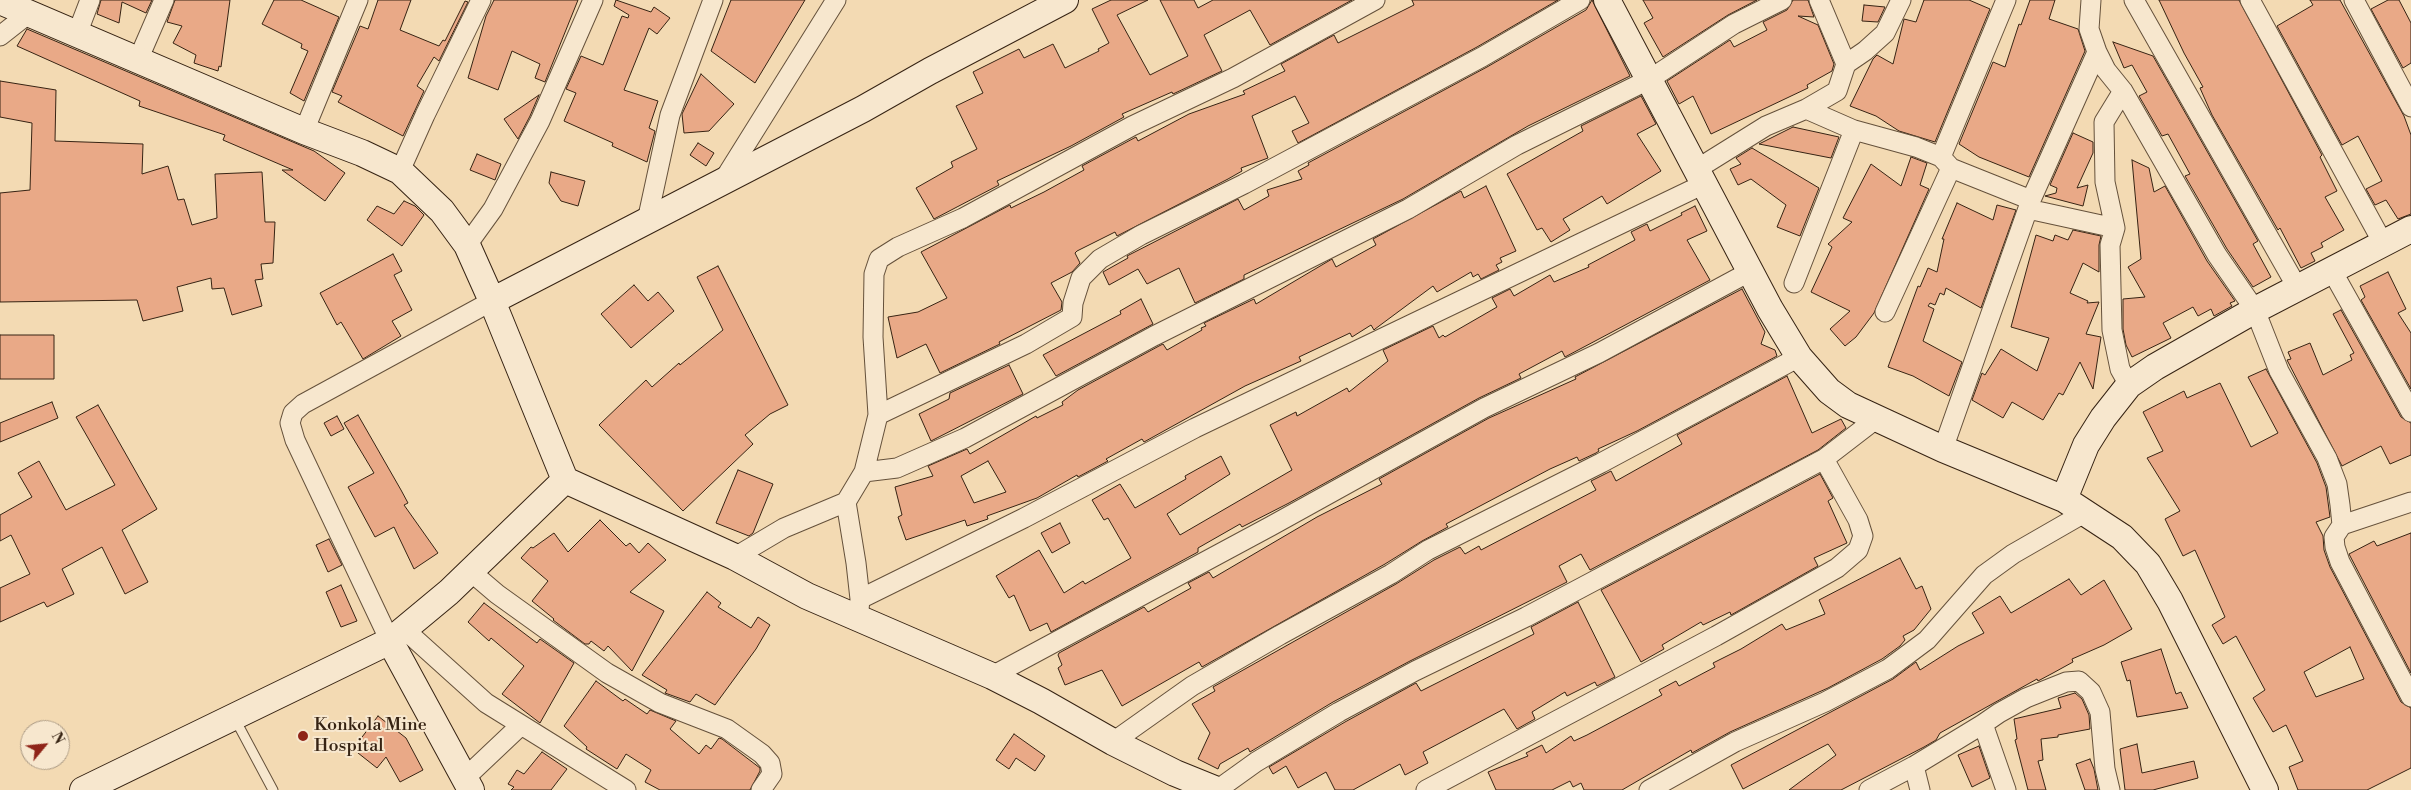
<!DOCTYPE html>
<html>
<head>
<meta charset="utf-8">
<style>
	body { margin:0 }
	#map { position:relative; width:2411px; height:790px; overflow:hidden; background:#f3dab3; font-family:"Libre Bodoni",serif }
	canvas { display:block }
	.north { position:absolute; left:20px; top:720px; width:50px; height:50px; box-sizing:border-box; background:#f7e7ce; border:1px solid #aa9983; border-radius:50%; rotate:62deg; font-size:14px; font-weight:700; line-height:20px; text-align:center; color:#362313 }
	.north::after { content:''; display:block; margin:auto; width:18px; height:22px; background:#8f2418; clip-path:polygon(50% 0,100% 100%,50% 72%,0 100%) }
</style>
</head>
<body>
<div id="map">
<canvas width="2411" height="790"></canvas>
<div class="north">N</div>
</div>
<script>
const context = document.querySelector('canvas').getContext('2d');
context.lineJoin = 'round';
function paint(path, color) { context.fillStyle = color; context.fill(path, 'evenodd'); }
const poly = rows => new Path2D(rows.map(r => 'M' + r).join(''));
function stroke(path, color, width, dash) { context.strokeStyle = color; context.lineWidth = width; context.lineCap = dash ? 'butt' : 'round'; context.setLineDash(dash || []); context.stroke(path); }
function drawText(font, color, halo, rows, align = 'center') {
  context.font = font + ' "Libre Bodoni",serif'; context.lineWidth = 4; context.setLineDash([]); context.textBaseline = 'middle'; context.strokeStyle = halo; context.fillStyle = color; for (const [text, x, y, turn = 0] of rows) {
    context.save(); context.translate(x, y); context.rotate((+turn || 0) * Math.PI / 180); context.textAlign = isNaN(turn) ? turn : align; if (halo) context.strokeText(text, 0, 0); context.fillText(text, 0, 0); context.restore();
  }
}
const building = poly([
	[101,0,152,0,146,13,122,2,119,23,97,14,101,0],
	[175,0,230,0,221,67,219,66,218,71,194,63,196,55,173,43,182,26,167,22,175,0],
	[274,0,301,0,339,17,304,101,290,93,308,51,301,48,302,44,262,24,274,0],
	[378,0,411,0,400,30,439,46,443,40,445,41,465,1,468,2,439,61,434,57,417,86,424,91,403,136,338,102,342,96,332,92,360,26,368,29,378,0],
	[494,0,578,0,545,82,535,78,540,64,512,51,498,90,468,78,486,16,494,0],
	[616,0,651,12,654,7,670,18,657,34,649,28,624,90,658,101,649,128,655,131,647,162,612,146,613,143,564,121,576,93,566,89,581,56,603,65,622,16,628,18,629,15,614,6,616,0],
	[731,0,805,0,755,83,711,51,731,0],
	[1111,0,1148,0,1117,15,1150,75,1188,56,1160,0,1194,0,1198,8,1213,0,1352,0,1270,45,1250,10,1204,35,1222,71,1173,94,1172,92,1122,114,1124,117,1071,146,997,181,999,185,934,219,916,188,953,167,951,162,977,149,956,106,983,93,973,72,1019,49,1024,58,1053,44,1065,68,1099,51,1098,49,1109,43,1092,9,1111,0],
	[1412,0,1558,0,1477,47,1298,143,1292,131,1309,123,1295,96,1252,116,1268,158,1241,168,1242,171,1228,179,1117,236,1115,232,1077,251,1075,253,1080,263,1072,272,1051,283,1062,302,1061,310,999,342,1000,344,940,373,926,344,897,358,888,317,918,312,947,298,921,252,1010,205,1011,208,1044,192,1084,170,1082,166,1136,137,1138,141,1189,114,1245,94,1243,91,1285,71,1281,64,1334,35,1338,43,1414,5,1412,0],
	[1592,0,1630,76,1528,126,1403,199,1244,275,1244,279,1195,303,1179,268,1147,284,1138,269,1109,285,1103,272,1128,258,1127,256,1238,199,1244,210,1269,196,1267,190,1302,179,1298,171,1309,165,1308,163,1487,67,1586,10,1592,0],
	[1643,0,1757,0,1728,15,1663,57,1644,23,1653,18,1643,0],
	[1793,0,1808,0,1814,17,1798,16,1818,25,1834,64,1832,71,1807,85,1808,88,1711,134,1693,96,1679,104,1667,81,1730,40,1734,47,1767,30,1763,22,1787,10,1793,0],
	[1924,0,1969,0,1990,9,1935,142,1899,131,1876,116,1850,106,1873,59,1877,55,1893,64,1904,19,1916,22,1924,0],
	[2030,0,2055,0,2049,19,2078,29,2085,51,2029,177,1979,157,1959,144,1993,62,2005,67,2019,24,2021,25,2030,0],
	[2159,0,2239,0,2322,155,2320,157,2337,191,2325,197,2344,230,2321,243,2323,247,2311,253,2315,261,2301,268,2280,228,2278,230,2212,115,2200,88,2203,87,2184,53,2159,0],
	[2310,0,2340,0,2404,116,2411,135,2411,214,2398,219,2386,200,2375,205,2366,189,2382,181,2358,136,2342,145,2277,26,2313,5,2310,0],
	[2388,0,2399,0,2411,23,2411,63,2403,68,2371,9,2388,0],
	[1864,5,1885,7,1878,22,1862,21,1864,5],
	[27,29,314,151,345,173,325,201,282,170,293,170,223,140,225,135,139,106,140,101,17,46,27,29],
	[2113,42,2153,56,2258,241,2253,244,2271,277,2253,287,2227,249,2185,176,2190,174,2168,134,2162,136,2139,96,2147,92,2132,65,2124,68,2113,42],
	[701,74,734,104,709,131,684,133,682,114,701,74],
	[0,81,56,90,55,141,143,144,142,174,168,166,178,200,184,199,192,225,217,218,215,174,262,172,265,222,275,222,273,263,261,264,263,279,255,280,262,306,232,315,224,288,212,289,211,278,177,287,183,311,143,321,137,300,0,302,0,193,30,190,32,123,0,117,0,81],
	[539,95,530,116,518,139,504,119,539,95],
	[1641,96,1656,124,1637,134,1661,171,1607,204,1602,196,1563,219,1570,230,1551,242,1542,228,1537,230,1507,174,1583,131,1581,126,1641,96],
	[1793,127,1839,137,1831,158,1759,144,1793,127],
	[2073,133,2093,142,2093,153,2077,188,2088,185,2083,206,2045,196,2056,193,2057,188,2050,185,2073,133],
	[698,143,714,153,706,166,690,155,698,143],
	[1752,148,1819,188,1800,236,1777,227,1786,205,1751,179,1738,185,1730,169,1741,164,1736,158,1752,148],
	[477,154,501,164,495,180,470,170,477,154],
	[1911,157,1927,163,1920,185,1929,189,1874,313,1856,337,1845,346,1830,329,1850,311,1811,292,1832,247,1828,244,1852,222,1843,218,1871,164,1901,186,1911,157],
	[2132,160,2149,168,2154,192,2165,186,2207,261,2235,301,2230,303,2232,306,2214,316,2211,309,2198,316,2193,307,2163,323,2171,338,2132,357,2126,345,2123,329,2123,299,2145,297,2128,267,2141,259,2132,160],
	[551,172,585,181,578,206,561,201,549,183,551,172],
	[1486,186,1516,251,1500,258,1502,262,1496,265,1499,270,1481,279,1478,274,1473,277,1471,272,1437,292,1433,286,1375,329,1374,330,1371,325,1352,337,1350,333,1299,357,1301,361,1245,386,1144,442,1142,439,1106,459,1108,461,1078,477,1077,475,1037,498,987,516,988,519,967,526,965,520,906,540,898,517,902,515,895,487,933,476,928,466,967,449,970,454,1036,416,1037,418,1063,405,1062,402,1078,390,1159,346,1163,344,1167,350,1202,330,1201,328,1206,326,1204,323,1254,299,1256,304,1332,259,1336,267,1376,245,1373,239,1461,191,1464,198,1486,186],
	[988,461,1006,492,974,503,961,476,988,461],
	[404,201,415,206,424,215,402,246,367,220,377,206,394,214,404,201],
	[1957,203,1993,220,1997,205,2016,210,1981,308,1946,288,1944,295,1940,293,1935,305,1930,303,1928,306,1934,309,1923,341,1962,362,1949,396,1913,376,1888,367,1918,286,1920,287,1928,268,1937,272,1944,239,1942,239,1957,203],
	[1695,206,1707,231,1687,240,1710,280,1565,357,1562,351,1519,374,1521,378,1479,398,1289,503,1242,527,1240,524,1198,548,1198,552,1051,632,1047,623,1030,631,1014,595,1009,598,996,576,1039,550,1064,593,1083,581,1085,584,1131,558,1108,518,1104,520,1092,500,1120,484,1135,508,1186,479,1185,476,1221,456,1230,474,1167,514,1180,535,1292,470,1270,425,1296,412,1297,416,1347,388,1349,392,1388,361,1383,350,1433,326,1439,338,1443,335,1445,337,1497,307,1492,298,1510,289,1514,296,1550,275,1554,282,1589,267,1588,265,1635,240,1631,232,1647,224,1650,231,1682,215,1681,213,1695,206],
	[2073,230,2101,236,2099,245,2099,272,2083,263,2070,293,2088,301,2087,303,2099,302,2086,334,2101,337,2093,389,2080,362,2063,395,2059,393,2043,420,2012,402,2003,418,1972,400,1982,373,1985,375,2001,349,2037,371,2049,338,2011,327,2036,235,2053,241,2055,235,2068,240,2073,230],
	[393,254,402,271,394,275,412,310,392,321,401,336,363,359,341,322,337,325,320,293,393,254],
	[718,266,788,405,770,414,745,435,753,444,683,511,599,425,646,380,652,387,679,363,680,365,723,330,697,277,718,266],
	[2388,272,2406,309,2398,313,2411,333,2411,389,2361,300,2365,297,2360,286,2388,272],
	[634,285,648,301,658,292,674,311,631,348,601,314,634,285],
	[1742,289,1765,332,1761,344,1775,350,1777,356,1637,431,1598,449,1599,451,1596,453,1579,461,1577,457,1550,469,1446,524,1448,527,1422,541,1385,564,1202,667,1199,662,1122,706,1102,670,1065,685,1058,668,1062,665,1058,655,1059,653,1144,607,1148,612,1191,588,1188,583,1209,572,1213,578,1317,517,1382,484,1379,479,1489,418,1576,379,1575,377,1742,289],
	[1141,299,1153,324,1056,376,1043,355,1121,314,1120,311,1141,299],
	[2341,310,2401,417,2411,423,2411,455,2390,464,2381,446,2342,466,2287,360,2291,359,2288,352,2310,343,2323,375,2352,360,2350,355,2354,353,2333,314,2341,310],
	[0,335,54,335,54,379,0,379,0,335],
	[1009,365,1023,394,931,441,919,414,949,399,950,393,1009,365],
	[2266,369,2317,463,2326,487,2330,517,2316,522,2323,536,2324,550,2330,567,2401,702,2411,708,2411,768,2367,790,2298,790,2289,767,2303,761,2286,725,2273,732,2253,698,2265,690,2236,636,2223,644,2212,625,2225,617,2195,550,2183,556,2165,519,2180,511,2147,458,2163,451,2143,412,2184,391,2187,398,2220,383,2251,447,2278,433,2248,377,2266,369],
	[2350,647,2364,679,2316,697,2304,672,2350,647],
	[1787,376,1812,433,1841,419,1846,428,1818,450,1590,570,1581,554,1559,566,1567,582,1410,661,1333,702,1250,752,1248,748,1220,764,1218,769,1198,759,1210,733,1192,704,1215,691,1213,687,1396,584,1434,560,1460,547,1465,554,1479,546,1481,550,1596,490,1591,481,1611,471,1616,481,1682,444,1677,435,1787,376],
	[52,402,58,418,0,442,0,423,52,402],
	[98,405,157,509,122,530,148,582,125,594,102,547,62,569,74,594,47,607,44,602,0,622,0,588,30,574,11,535,0,541,0,515,32,497,18,473,39,461,66,510,115,485,76,417,98,405],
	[358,415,401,490,408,503,404,505,438,553,414,569,394,527,375,537,348,487,374,473,344,423,358,415],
	[337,416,344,429,331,436,324,423,337,416],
	[738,470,773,484,753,533,749,536,716,523,738,470],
	[1820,474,1833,498,1828,501,1847,543,1814,558,1818,566,1731,615,1730,612,1703,625,1701,622,1662,645,1664,649,1641,662,1601,590,1820,474],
	[600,520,626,546,630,543,639,553,648,543,666,560,630,592,664,611,632,671,608,646,604,651,591,641,589,644,585,644,553,620,554,619,532,601,548,581,521,558,531,547,533,548,554,533,568,552,600,520],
	[1060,523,1070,543,1052,553,1041,533,1060,523],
	[2411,533,2411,673,2349,554,2374,541,2377,546,2411,533],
	[329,539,342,565,328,572,316,545,329,539],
	[1900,558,1916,589,1922,586,1931,609,1914,630,1903,636,1905,640,1900,646,1882,659,1828,688,1730,732,1692,753,1691,750,1622,790,1584,790,1581,783,1573,787,1570,781,1552,790,1496,790,1488,772,1528,756,1526,753,1542,745,1546,753,1571,736,1574,741,1587,735,1662,695,1659,690,1676,681,1679,686,1715,667,1713,663,1741,649,1782,624,1786,630,1825,614,1819,600,1900,558],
	[2069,579,2081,595,2104,580,2132,629,2104,645,2072,659,2073,662,2053,673,2038,681,2037,679,1940,733,1936,740,1924,747,1841,790,1789,790,1836,755,1828,744,1743,789,1731,765,1893,679,1916,662,1920,670,1958,646,1984,633,1972,613,2000,596,2011,613,2069,579],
	[341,585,357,621,341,627,326,592,341,585],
	[707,592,721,603,718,607,751,628,758,617,770,625,756,649,715,705,696,694,690,702,665,693,667,690,642,675,707,592],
	[1578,602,1615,677,1597,686,1595,682,1567,696,1565,692,1532,712,1535,719,1517,729,1504,709,1423,752,1428,763,1405,775,1400,764,1353,790,1335,790,1326,772,1298,788,1286,766,1273,774,1269,767,1345,722,1416,683,1421,691,1534,634,1531,627,1578,602],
	[484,603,537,643,540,639,574,663,540,723,502,694,524,666,491,638,489,641,468,622,484,603],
	[2161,649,2176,694,2181,692,2188,708,2137,717,2130,680,2127,681,2121,662,2161,649],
	[596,681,623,701,625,699,647,714,650,710,676,721,670,729,699,754,706,745,711,749,719,738,722,739,760,768,760,771,750,790,660,790,645,782,651,770,626,754,617,769,586,749,587,747,564,726,596,681],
	[2075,693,2082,699,2089,715,2090,729,2058,735,2058,737,2041,739,2043,760,2038,761,2046,790,2028,790,2015,740,2017,739,2014,719,2061,708,2058,698,2075,693],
	[378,716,406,738,423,770,400,782,386,757,377,768,353,749,378,716],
	[1014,734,1045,756,1035,771,1016,758,1009,769,996,760,1014,734],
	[2137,744,2142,773,2194,761,2198,778,2153,790,2125,790,2120,749,2137,744],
	[1979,746,1990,778,1972,787,1958,755,1979,746],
	[542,752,567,769,551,790,511,790,514,787,508,784,517,770,524,774,542,752],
	[2090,759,2094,769,2098,790,2085,790,2076,764,2090,759]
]);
paint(building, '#e9a987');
stroke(building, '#362313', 1);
const lane = poly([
	[235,719,273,790]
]);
const street = poly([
	[2091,0,2089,29,2097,52,2106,70,2123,91,2217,255,2255,310,2279,371,2327,458,2337,484,2340,505,2342,525,2334,537,2335,547,2340,562,2411,697],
	[2134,0,2297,287],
	[2250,0,2383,243],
	[2354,0,2411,107],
	[77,34,90,0],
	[0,36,28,14],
	[138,60,164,0],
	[1846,64,1865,51,1885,33,1901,0],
	[1806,109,1854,130,1916,147,1941,157,1951,168,2031,200],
	[304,131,358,0],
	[1941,157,2006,0],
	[1697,169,1766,126,1806,109,1837,91,1846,64,1819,0],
	[400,171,425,115,481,0],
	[723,181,836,0],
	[2028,209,2115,228,2110,245,2112,330,2120,369,2129,385],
	[647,221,670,115,713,0],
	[2115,228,2105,182,2104,122,2123,91],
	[467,245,493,209,540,121,593,0],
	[2331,269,2411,412],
	[1794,283,1854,130],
	[1885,312,1951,168],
	[878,415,1026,344,1072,317,1073,303,1081,278,1100,259,1141,235,1244,184,1482,57,1580,0],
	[1943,449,2031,200,2097,52],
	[864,472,897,468,965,438,1154,336,1408,209,1517,145,1650,79,1734,24,1782,0],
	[846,502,856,563,860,599,859,610],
	[2342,525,2411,502],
	[735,557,784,528,846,502,864,472,878,415,873,337,874,274,879,259,898,247,963,218,1132,126,1233,78,1375,0],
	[470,571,497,594,607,673,660,703,727,729,762,754,770,763,772,774,761,790],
	[860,599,1024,518,1195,428,1704,184],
	[405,630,486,703,626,790],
	[390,641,295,440,290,423,293,413,303,404,492,301],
	[992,676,1271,526,1484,408,1599,353,1751,271],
	[1983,724,2006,790],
	[1113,742,1192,686,1280,635,1391,574,1428,550,1601,463,1799,357],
	[1914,766,1920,790],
	[465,778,520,726],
	[1217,790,1256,762,1339,712,1415,671,1526,617,1824,459,1876,419],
	[1426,790,1716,636,1837,568,1858,550,1863,536,1858,520,1824,459],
	[1649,790,1735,742,1825,702,1888,669,1927,640,1984,575,2013,554,2086,512],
	[1869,790,1914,766,1983,724,1999,713,2026,698,2066,682,2079,681,2091,692,2100,712,2105,769,2110,790]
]);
const secondary = poly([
	[1607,0,1770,309,1799,357,1829,391,1848,405,1943,449,2064,499,2122,537,2148,564,2170,601,2265,790],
	[0,1,304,131,362,153,400,171,442,211,467,245,492,301,863,109,930,71,1065,0],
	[492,301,565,480],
	[2064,499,2086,445,2103,418,2129,385,2155,367,2255,310,2411,229],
	[390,641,471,790],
	[83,790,390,641,449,592,565,480,735,557,807,596,992,676,1041,701,1113,742,1175,773,1217,790]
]);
stroke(lane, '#65513b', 11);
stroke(street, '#65513b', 21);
stroke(secondary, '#362313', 28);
stroke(lane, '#f7e7ce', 9);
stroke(street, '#f7e7ce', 19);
stroke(secondary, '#f7e7ce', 26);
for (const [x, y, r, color] of [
	[303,736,6,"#8f2418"]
]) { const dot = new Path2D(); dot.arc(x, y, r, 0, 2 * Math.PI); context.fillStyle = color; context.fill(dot); stroke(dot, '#f7e7ce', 2); }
drawText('18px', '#362313', '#f7e7ce', [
	["Konkola Mine",314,726],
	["Hospital",314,747]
], 'left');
</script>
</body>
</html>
